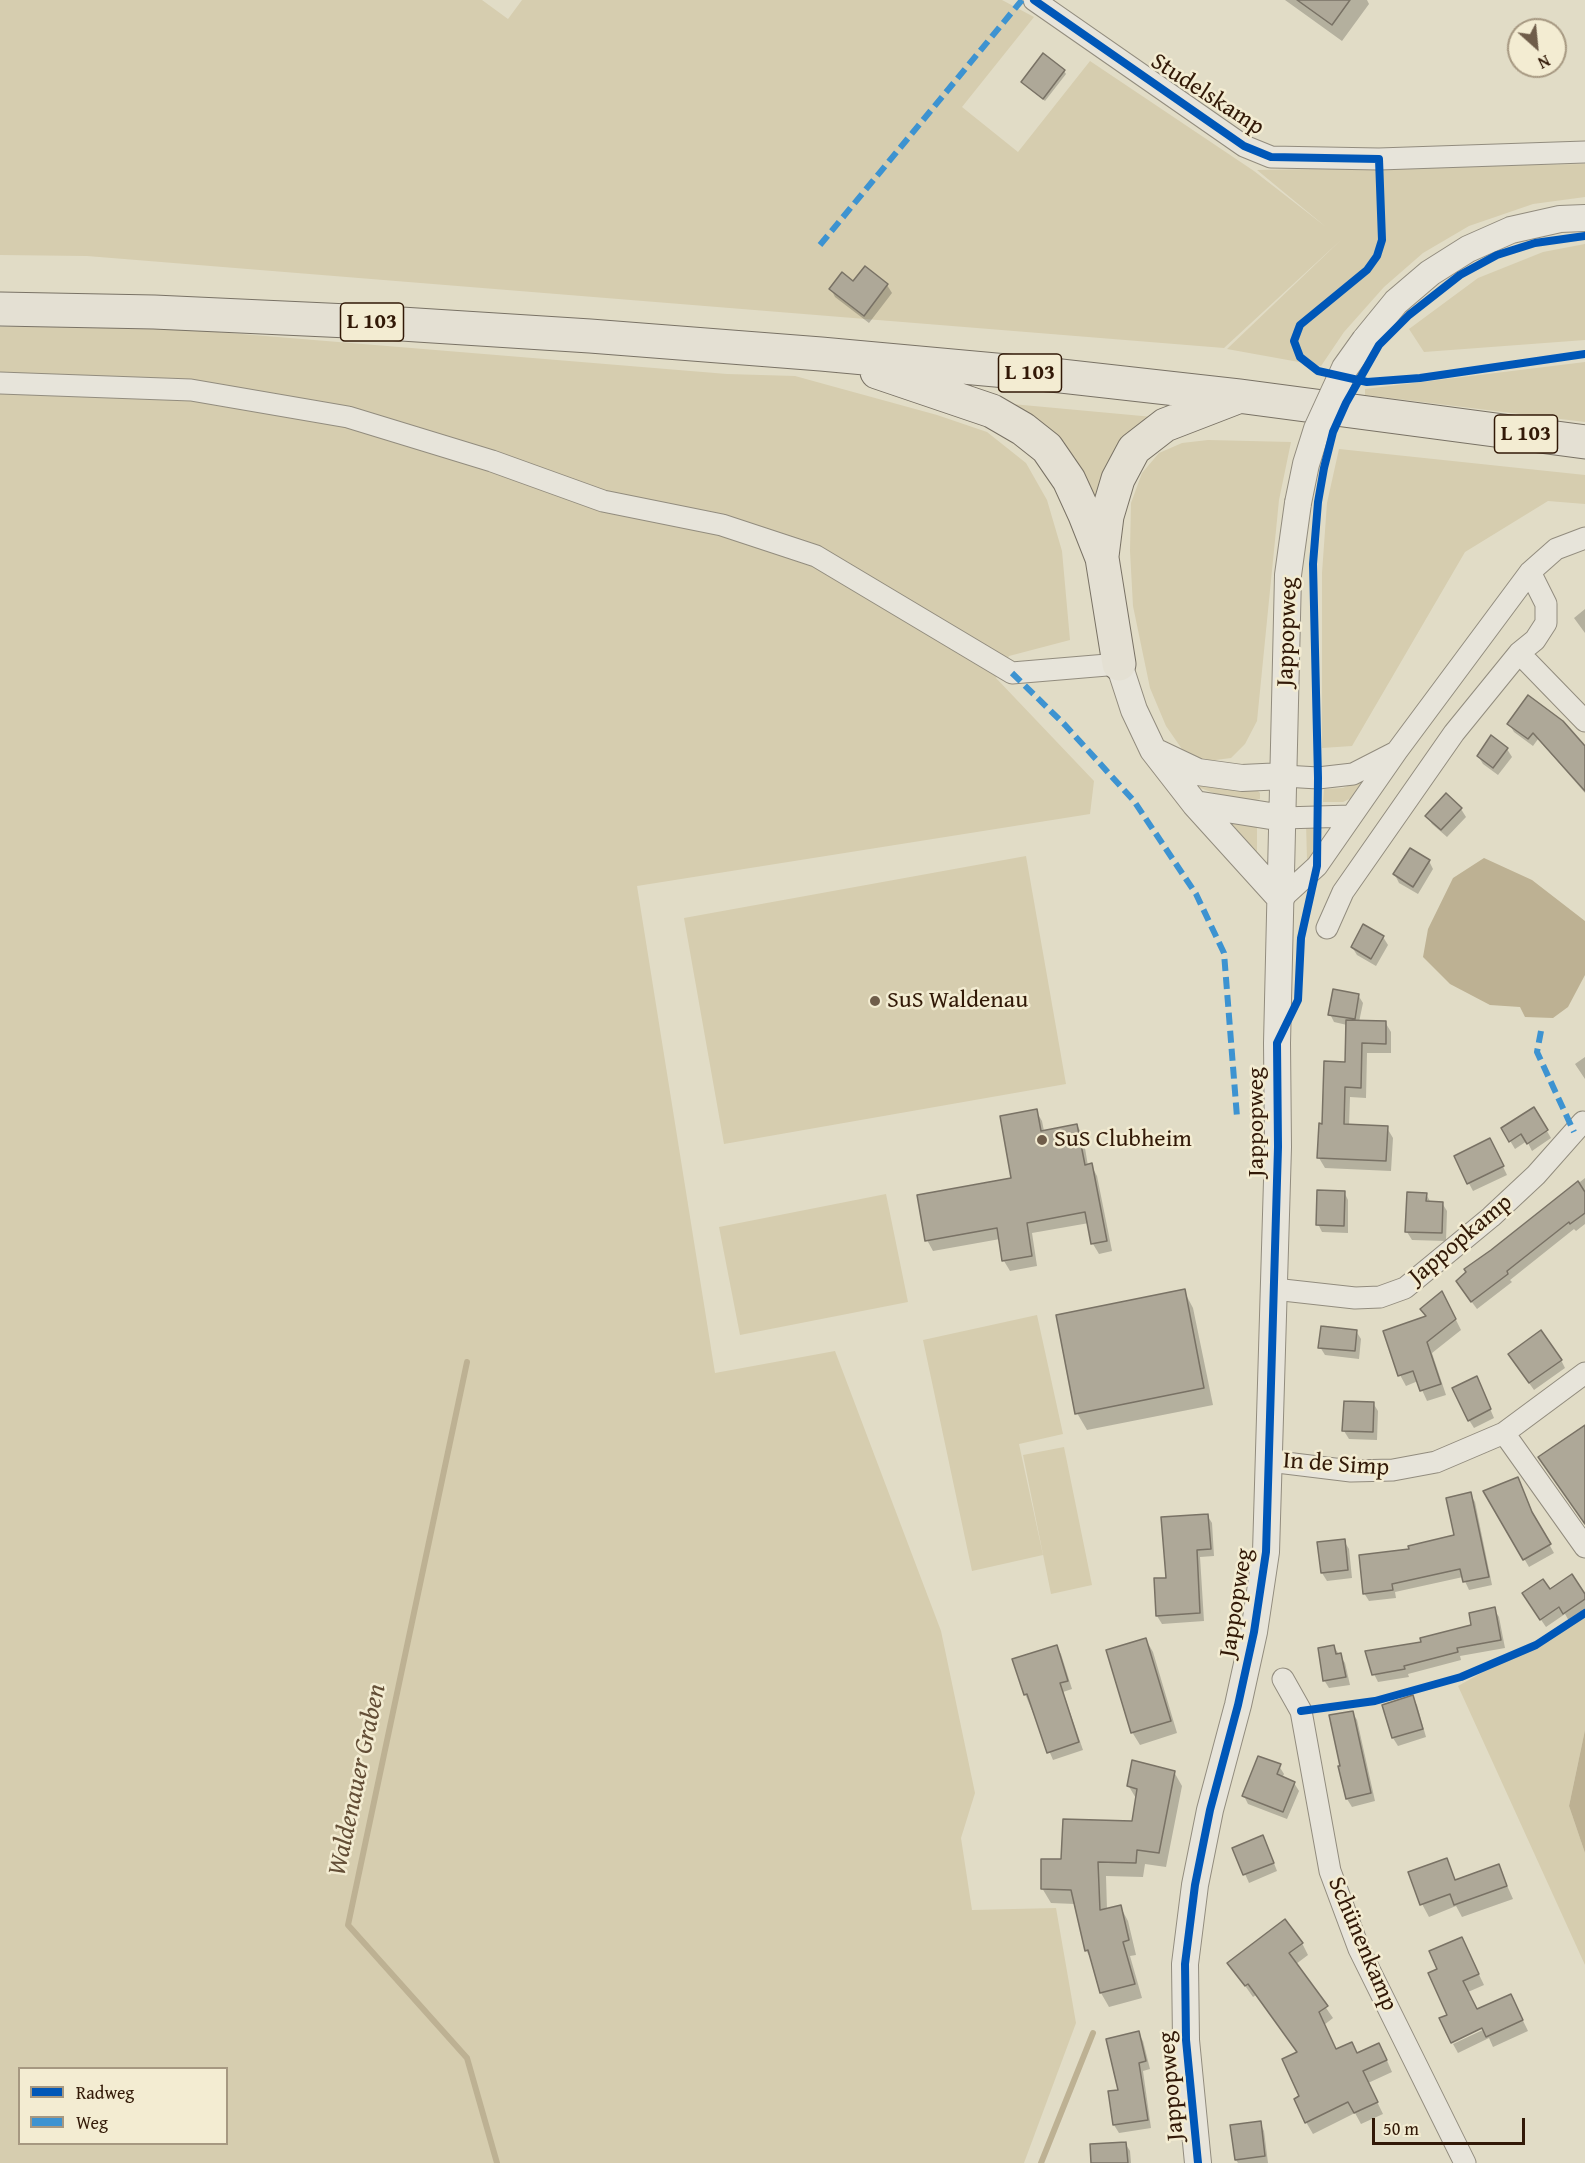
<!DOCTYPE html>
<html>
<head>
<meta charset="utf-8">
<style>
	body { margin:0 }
	#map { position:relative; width:1585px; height:2163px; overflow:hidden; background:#e1dcc6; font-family:"Gentium Book Plus",serif }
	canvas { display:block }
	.legend { position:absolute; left:18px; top:2067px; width:210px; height:78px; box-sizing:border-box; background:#f3ecd2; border:2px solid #a69881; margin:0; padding:8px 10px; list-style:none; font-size:18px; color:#321907 }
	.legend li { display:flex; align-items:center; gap:12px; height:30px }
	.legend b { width:30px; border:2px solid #a69881 }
	.north { position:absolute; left:1507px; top:18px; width:60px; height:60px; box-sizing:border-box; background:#f3ecd2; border:2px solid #a69881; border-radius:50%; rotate:153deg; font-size:16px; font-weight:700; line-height:24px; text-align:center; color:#321907 }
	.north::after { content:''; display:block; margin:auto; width:21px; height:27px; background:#6f5d4a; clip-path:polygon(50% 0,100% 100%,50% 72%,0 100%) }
	.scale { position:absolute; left:1372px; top:2118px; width:153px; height:27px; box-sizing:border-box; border:3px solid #321907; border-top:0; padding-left:8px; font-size:18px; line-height:21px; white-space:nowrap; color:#321907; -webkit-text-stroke:4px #f3ecd2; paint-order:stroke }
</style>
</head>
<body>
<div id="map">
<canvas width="1585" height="2163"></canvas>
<ul class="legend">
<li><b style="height:8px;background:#0057b8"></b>Radweg</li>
<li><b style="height:8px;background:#3d93d1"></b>Weg</li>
</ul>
<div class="north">N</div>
<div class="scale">50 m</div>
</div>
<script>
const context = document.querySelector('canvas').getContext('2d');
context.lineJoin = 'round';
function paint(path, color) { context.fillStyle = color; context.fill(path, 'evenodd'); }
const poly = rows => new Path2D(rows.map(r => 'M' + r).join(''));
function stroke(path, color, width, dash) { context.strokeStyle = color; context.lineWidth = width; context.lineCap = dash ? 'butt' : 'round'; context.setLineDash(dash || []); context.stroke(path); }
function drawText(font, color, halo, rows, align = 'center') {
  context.font = font + ' "Gentium Book Plus",serif'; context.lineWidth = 5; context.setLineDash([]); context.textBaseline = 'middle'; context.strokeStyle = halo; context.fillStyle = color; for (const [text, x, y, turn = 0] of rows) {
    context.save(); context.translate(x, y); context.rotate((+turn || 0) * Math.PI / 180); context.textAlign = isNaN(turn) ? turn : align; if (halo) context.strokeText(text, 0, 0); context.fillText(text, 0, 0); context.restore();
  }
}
paint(poly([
	[0,0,482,0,508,19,522,0,1002,0,1034,17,962,107,1018,152,1090,61,1254,171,1326,227,1257,170,1585,164,1585,197,1533,204,1469,226,1423,253,1384,287,1344,332,1321,366,1227,349,1342,239,1224,348,87,256,0,255],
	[1585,244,1585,340,1424,352,1409,329,1478,278,1543,252],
	[0,327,156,327,727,374,795,376,937,415,987,432,1026,463,1047,500,1062,551,1070,640,1009,656,996,678,1094,781,1090,814,637,886,715,1373,835,1351,941,1631,975,1793,961,1838,972,1910,1056,1908,1076,2023,1024,2163,0,2163],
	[20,2068,226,2068,226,2144,20,2144],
	[1585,362,1585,422,1365,395,1365,389],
	[1012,404,1153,417,1096,510],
	[1208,440,1291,442,1279,500,1257,721,1245,744,1231,758,1208,761,1184,752,1166,726,1150,688,1133,606,1130,551,1131,503,1142,473,1159,453,1182,443],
	[1339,449,1585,475,1585,504,1548,501,1465,552,1352,746,1322,748,1322,573,1327,503],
	[1370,776,1362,793,1343,802,1323,802,1324,789,1343,788],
	[1200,784,1257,790,1260,793,1260,799,1252,801,1233,800,1203,789,1200,788],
	[1228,820,1257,822,1257,852],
	[1306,822,1315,822,1315,860,1307,860],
	[1026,856,1066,1084,724,1144,684,918],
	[886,1194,908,1302,740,1335,719,1227],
	[1037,1315,1063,1434,1019,1444,1043,1555,972,1571,923,1340],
	[1064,1447,1092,1585,1051,1594,1023,1455],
	[1585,1615,1585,1730,1569,1806,1585,1853,1585,1965,1458,1686]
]), '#d6cdaf');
paint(poly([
	[1484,858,1532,880,1585,921,1585,975,1568,1007,1553,1018,1525,1017,1520,1007,1490,1005,1450,984,1423,957,1428,929,1453,878],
	[1585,1730,1585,1853,1569,1806]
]), '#bdb193');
paint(poly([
	[1285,0,1367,0,1369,4,1342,41],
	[1064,71,1066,74,1045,101,1023,82],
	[866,268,887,285,892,293,869,323,835,297,831,289,854,283],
	[1585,609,1585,633,1574,618],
	[1509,724,1585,748,1585,793,1538,739,1533,746,1514,732],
	[1507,749,1512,757,1498,775,1483,764,1478,756],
	[1461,809,1466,817,1447,837,1432,824,1427,816],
	[1429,861,1433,869,1418,894,1399,883,1395,875],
	[1383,937,1388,945,1376,966,1357,955,1352,947],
	[1358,995,1363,1003,1359,1022,1385,1022,1391,1032,1391,1053,1367,1053,1366,1098,1350,1097,1349,1126,1387,1128,1393,1138,1391,1171,1325,1168,1319,1158,1324,1125,1347,1063,1347,1025,1334,1022,1330,1014],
	[1585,1057,1585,1079,1575,1064],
	[1534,1109,1551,1138,1532,1151,1527,1141,1515,1149,1503,1129],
	[1036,1111,1042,1121,1044,1131,1077,1125,1083,1136,1088,1166,1091,1165,1097,1176,1112,1251,1099,1254,1093,1244,1089,1223,1032,1233,1037,1266,1010,1271,1004,1261,1000,1239,933,1251,927,1240,1013,1180],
	[1494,1148,1507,1175,1473,1191,1455,1157],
	[1585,1178,1585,1224,1576,1231,1574,1229,1510,1280,1512,1282,1477,1309,1462,1289,1491,1252],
	[1344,1192,1348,1200,1348,1233,1322,1232,1318,1224],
	[1426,1194,1431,1203,1442,1203,1447,1211,1446,1241,1412,1240,1407,1232],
	[1184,1291,1193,1308,1213,1405,1087,1430,1077,1413],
	[1448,1304,1461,1330,1432,1353,1446,1395,1427,1401,1418,1381,1406,1386,1400,1375,1427,1318,1422,1310],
	[1356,1331,1361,1339,1359,1359,1325,1355,1320,1347],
	[1561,1360,1565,1368,1534,1390,1514,1362],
	[1477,1378,1494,1418,1474,1428,1469,1420],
	[1373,1403,1378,1411,1377,1440,1349,1439,1344,1431],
	[1522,1487,1536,1521,1554,1553,1529,1567,1485,1492],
	[1470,1494,1475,1502,1492,1585,1469,1590,1463,1577,1395,1592,1396,1598,1369,1601,1364,1593,1411,1551,1455,1536],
	[1207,1515,1212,1523,1214,1556,1200,1557,1204,1621,1162,1624,1157,1616,1167,1579],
	[1344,1541,1349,1549,1352,1578,1327,1581,1322,1573,1319,1543],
	[1550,1591,1585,1597,1585,1610,1569,1621,1565,1614,1546,1627,1528,1601],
	[1494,1609,1499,1617,1505,1648,1460,1656,1461,1660,1408,1674,1409,1677,1378,1682,1374,1674,1422,1643,1473,1626],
	[1146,1640,1153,1652,1177,1733,1140,1745,1132,1732],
	[1056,1646,1061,1654,1072,1689,1063,1692,1083,1750,1053,1760,1025,1694],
	[1334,1647,1345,1663,1350,1685,1329,1688,1324,1680],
	[1412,1697,1417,1705,1426,1737,1398,1746,1393,1738,1383,1706],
	[1352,1712,1357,1720,1375,1801,1352,1807,1347,1799],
	[1279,1766,1284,1774,1282,1778,1294,1783,1299,1791,1287,1819,1248,1804,1244,1796],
	[1174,1772,1182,1786,1166,1867,1145,1864,1143,1877,1106,1876,1107,1910,1120,1906,1128,1921,1136,1955,1130,1956,1142,1998,1109,2007,1101,1993,1092,1961,1086,1950,1075,1904,1051,1903,1042,1888,1062,1861,1134,1822,1137,1800,1128,1785],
	[1267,1845,1277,1871,1249,1883,1234,1849],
	[1446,1860,1456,1881,1498,1865,1513,1899,1462,1917,1456,1906,1429,1917,1422,1904,1410,1873],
	[1462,1939,1484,1985,1468,1992,1477,2011,1511,1996,1528,2031,1493,2047,1489,2038,1458,2053,1453,2044,1489,2027,1449,2015,1439,1970],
	[1302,1943,1308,1955,1296,1964,1333,2018,1324,2025,1337,2051,1357,2055,1385,2056,1392,2072,1368,2083,1383,2114,1361,2124,1355,2113,1313,2134,1306,2122,1301,2097,1298,2053,1256,1995,1253,1997,1229,1963],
	[1138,2033,1143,2041,1150,2069,1143,2071,1151,2128,1119,2133,1114,2125,1120,2091],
	[1260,2123,1264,2131,1268,2163,1238,2163,1236,2160],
	[1125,2143,1130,2151,1131,2163,1092,2163]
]), '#0003');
stroke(poly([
	[467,1362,348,1925,467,2058,497,2163],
	[1041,2163,1093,2033]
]), '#bdb193', 6);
const building = poly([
	[1297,0,1350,0,1332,25,1297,0],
	[1043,53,1065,70,1043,99,1021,82,1043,53],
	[865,266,888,284,864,316,829,289,842,272,853,281,865,266],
	[1528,695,1563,721,1585,746,1585,791,1533,733,1528,739,1507,724,1528,695],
	[1491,735,1508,748,1493,768,1477,756,1491,735],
	[1446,793,1462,808,1441,830,1425,816,1446,793],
	[1410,848,1430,860,1413,887,1393,874,1410,848],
	[1363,924,1384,936,1371,959,1351,947,1363,924],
	[1333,989,1359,994,1355,1019,1328,1015,1333,989],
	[1346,1020,1386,1021,1386,1044,1362,1043,1361,1088,1345,1087,1344,1124,1388,1126,1386,1161,1317,1158,1319,1123,1322,1124,1324,1061,1345,1062,1346,1020],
	[1534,1107,1548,1130,1527,1144,1521,1134,1509,1142,1501,1128,1534,1107],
	[1037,1109,1041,1131,1077,1124,1085,1165,1092,1163,1107,1241,1091,1244,1085,1212,1027,1223,1032,1256,1002,1261,997,1228,925,1241,917,1195,1011,1178,1000,1116,1037,1109],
	[1490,1138,1504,1166,1467,1184,1454,1156,1490,1138],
	[1578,1181,1585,1192,1585,1213,1570,1224,1569,1222,1507,1271,1508,1274,1471,1302,1456,1281,1466,1272,1464,1269,1491,1250,1578,1181],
	[1317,1190,1345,1191,1344,1226,1316,1225,1317,1190],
	[1407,1192,1427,1193,1426,1201,1443,1202,1442,1233,1405,1232,1407,1192],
	[1185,1289,1204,1388,1075,1414,1056,1315,1185,1289],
	[1442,1291,1456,1319,1427,1342,1441,1384,1420,1391,1413,1371,1398,1376,1383,1331,1426,1316,1420,1309,1442,1291],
	[1321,1326,1357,1330,1355,1351,1318,1348,1321,1326],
	[1541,1330,1562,1360,1529,1383,1508,1354,1541,1330],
	[1477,1376,1491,1409,1468,1421,1452,1388,1477,1376],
	[1344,1401,1374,1402,1373,1432,1342,1431,1344,1401],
	[1585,1425,1585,1524,1538,1457,1585,1425],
	[1518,1477,1532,1512,1551,1544,1523,1560,1483,1491,1518,1477],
	[1471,1492,1489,1577,1463,1582,1460,1569,1392,1584,1393,1590,1363,1594,1359,1555,1409,1549,1408,1546,1454,1535,1446,1498,1471,1492],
	[1208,1514,1211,1549,1197,1550,1200,1613,1156,1616,1154,1578,1166,1578,1161,1517,1208,1514],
	[1345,1539,1348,1570,1321,1573,1317,1542,1345,1539],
	[1572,1574,1585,1594,1585,1599,1563,1614,1559,1607,1540,1620,1522,1593,1543,1579,1550,1589,1572,1574],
	[1495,1607,1501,1640,1457,1648,1458,1652,1404,1666,1405,1669,1372,1675,1365,1651,1421,1642,1420,1638,1471,1625,1469,1613,1495,1607],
	[1146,1638,1171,1721,1131,1733,1106,1650,1146,1638],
	[1057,1645,1068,1681,1060,1683,1079,1742,1047,1753,1027,1694,1024,1695,1012,1659,1057,1645],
	[1334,1645,1336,1654,1341,1653,1346,1677,1323,1681,1318,1648,1334,1645],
	[1413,1695,1423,1729,1392,1738,1382,1705,1413,1695],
	[1353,1711,1371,1793,1346,1799,1338,1766,1340,1766,1329,1715,1353,1711],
	[1258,1756,1281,1764,1277,1774,1295,1782,1283,1812,1242,1796,1258,1756],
	[1132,1760,1175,1771,1159,1853,1137,1850,1136,1863,1098,1862,1100,1910,1121,1905,1129,1940,1123,1942,1135,1984,1100,1993,1088,1950,1085,1951,1071,1890,1041,1889,1041,1859,1061,1859,1063,1819,1132,1821,1137,1789,1127,1786,1132,1760],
	[1263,1835,1274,1863,1243,1875,1232,1848,1263,1835],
	[1447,1858,1455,1880,1499,1864,1507,1886,1454,1905,1450,1894,1420,1905,1408,1872,1447,1858],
	[1285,1919,1303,1943,1289,1953,1328,2006,1319,2012,1336,2049,1352,2042,1357,2053,1379,2043,1387,2060,1363,2071,1378,2102,1354,2113,1348,2102,1305,2123,1294,2099,1299,2096,1282,2059,1297,2052,1248,1984,1245,1986,1227,1963,1285,1919],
	[1462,1937,1479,1974,1463,1981,1477,2009,1511,1994,1523,2020,1486,2037,1482,2028,1451,2043,1439,2018,1447,2015,1428,1973,1437,1969,1429,1951,1462,1937],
	[1139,2031,1146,2061,1139,2063,1148,2120,1113,2125,1108,2091,1118,2090,1106,2039,1139,2031],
	[1261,2121,1265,2156,1235,2160,1230,2125,1261,2121],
	[1126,2142,1128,2163,1091,2163,1090,2144,1126,2142]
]);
paint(building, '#aea898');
stroke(building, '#797265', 1.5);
const minor = poly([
	[1034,0,1244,146,1271,157,1379,159,1585,152],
	[0,383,191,390,348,417,492,461,603,501,722,525,816,556,1012,673,1119,664],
	[1519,653,1585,721],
	[1284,776,1318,778,1353,774,1394,753],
	[1283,818,1351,816],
	[1281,899,1317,866,1397,751,1530,572,1556,549,1585,538],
	[1327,928,1343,892,1454,733,1519,653,1535,640,1546,623,1546,604,1530,572],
	[1274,1289,1355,1298,1380,1297,1405,1288,1491,1217,1536,1175,1583,1122],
	[1504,1433,1585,1547],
	[1269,1461,1351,1471,1393,1470,1436,1462,1504,1433,1585,1373],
	[1283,1679,1301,1711,1330,1871,1359,1949,1465,2163]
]);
const tertiary = poly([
	[1365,340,1396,302,1430,273,1468,249,1511,230,1560,219,1585,218],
	[1119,664,1134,710,1153,750,1195,804,1283,818],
	[1158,753,1198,772,1242,778,1284,776],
	[1195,804,1281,899],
	[1198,2163,1186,2040,1185,1964,1195,1885,1210,1810,1238,1705,1254,1632,1266,1552,1278,1147,1277,1043,1288,575,1298,503]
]);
const primary = poly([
	[0,309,154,312,370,322,590,336,821,354,1061,376,1239,396,1585,442],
	[877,372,992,411,1023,429,1047,448,1069,480,1085,515,1102,558,1119,664],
	[1102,556,1107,516,1118,479,1134,449,1165,425,1235,398]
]);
stroke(minor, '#928c7e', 23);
stroke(tertiary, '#928c7e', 28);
stroke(primary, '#797265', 35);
stroke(minor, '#e7e4da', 21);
stroke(tertiary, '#e7e4da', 26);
stroke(primary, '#e4e0d3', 33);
const tertiaryBridge = poly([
	[1298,503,1306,464,1317,429,1345,368,1365,340]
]);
stroke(tertiaryBridge, '#928c7e', 28, []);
stroke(tertiaryBridge, '#e7e4da', 26);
stroke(poly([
	[820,245,1022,0],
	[1012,673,1065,725,1134,801,1196,894,1224,953,1237,1117],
	[1541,1031,1537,1052,1574,1132]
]), '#3d93d1', 6, [12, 6]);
stroke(poly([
	[1034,0,1244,146,1271,157,1379,159,1382,240,1377,256,1367,270,1300,325,1294,341,1300,357,1318,371,1367,382,1420,378,1585,354],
	[1301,1711,1375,1701,1461,1677,1536,1645,1585,1613],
	[1198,2163,1186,2040,1185,1964,1195,1885,1210,1810,1238,1705,1254,1632,1266,1552,1278,1147,1277,1043,1298,1000,1301,938,1317,866,1318,778,1313,564,1318,502,1324,468,1333,432,1346,403,1379,345,1409,315,1460,275,1497,255,1535,243,1585,236]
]), '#0057b8', 8);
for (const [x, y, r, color] of [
	[875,1001,6,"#6f5d4a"],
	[1042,1140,6,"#6f5d4a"]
]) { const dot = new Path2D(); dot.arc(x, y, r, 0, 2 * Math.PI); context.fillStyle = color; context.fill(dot); stroke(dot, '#f3ecd2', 2); }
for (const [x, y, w] of [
	[372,322,63],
	[1030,373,63],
	[1526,434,63]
]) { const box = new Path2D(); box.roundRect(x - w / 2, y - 19, w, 38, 4.5); context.fillStyle = '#f3ecd2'; context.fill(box); stroke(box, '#321907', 1.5); }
drawText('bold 22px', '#321907', null, [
	["L 103",372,322],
	["L 103",1030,373],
	["L 103",1526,434]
]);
drawText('24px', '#321907', '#f3ecd2', [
	["Studelskamp",1207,95,33],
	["Jappopweg",1288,632,-88],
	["Jappopweg",1257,1122,-90],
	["Jappopkamp",1461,1240,-40],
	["In de Simp",1336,1465,4],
	["Jappopweg",1237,1603,-81],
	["Schünenkamp",1362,1944,67],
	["Jappopweg",1172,2086,-95]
]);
drawText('24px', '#321907', '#f3ecd2', [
	["SuS Waldenau",887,1001],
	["SuS Clubheim",1054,1140]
], 'left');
drawText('italic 26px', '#634e36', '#f3ecd2', [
	["Waldenauer Graben",358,1780,-78]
]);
</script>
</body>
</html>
